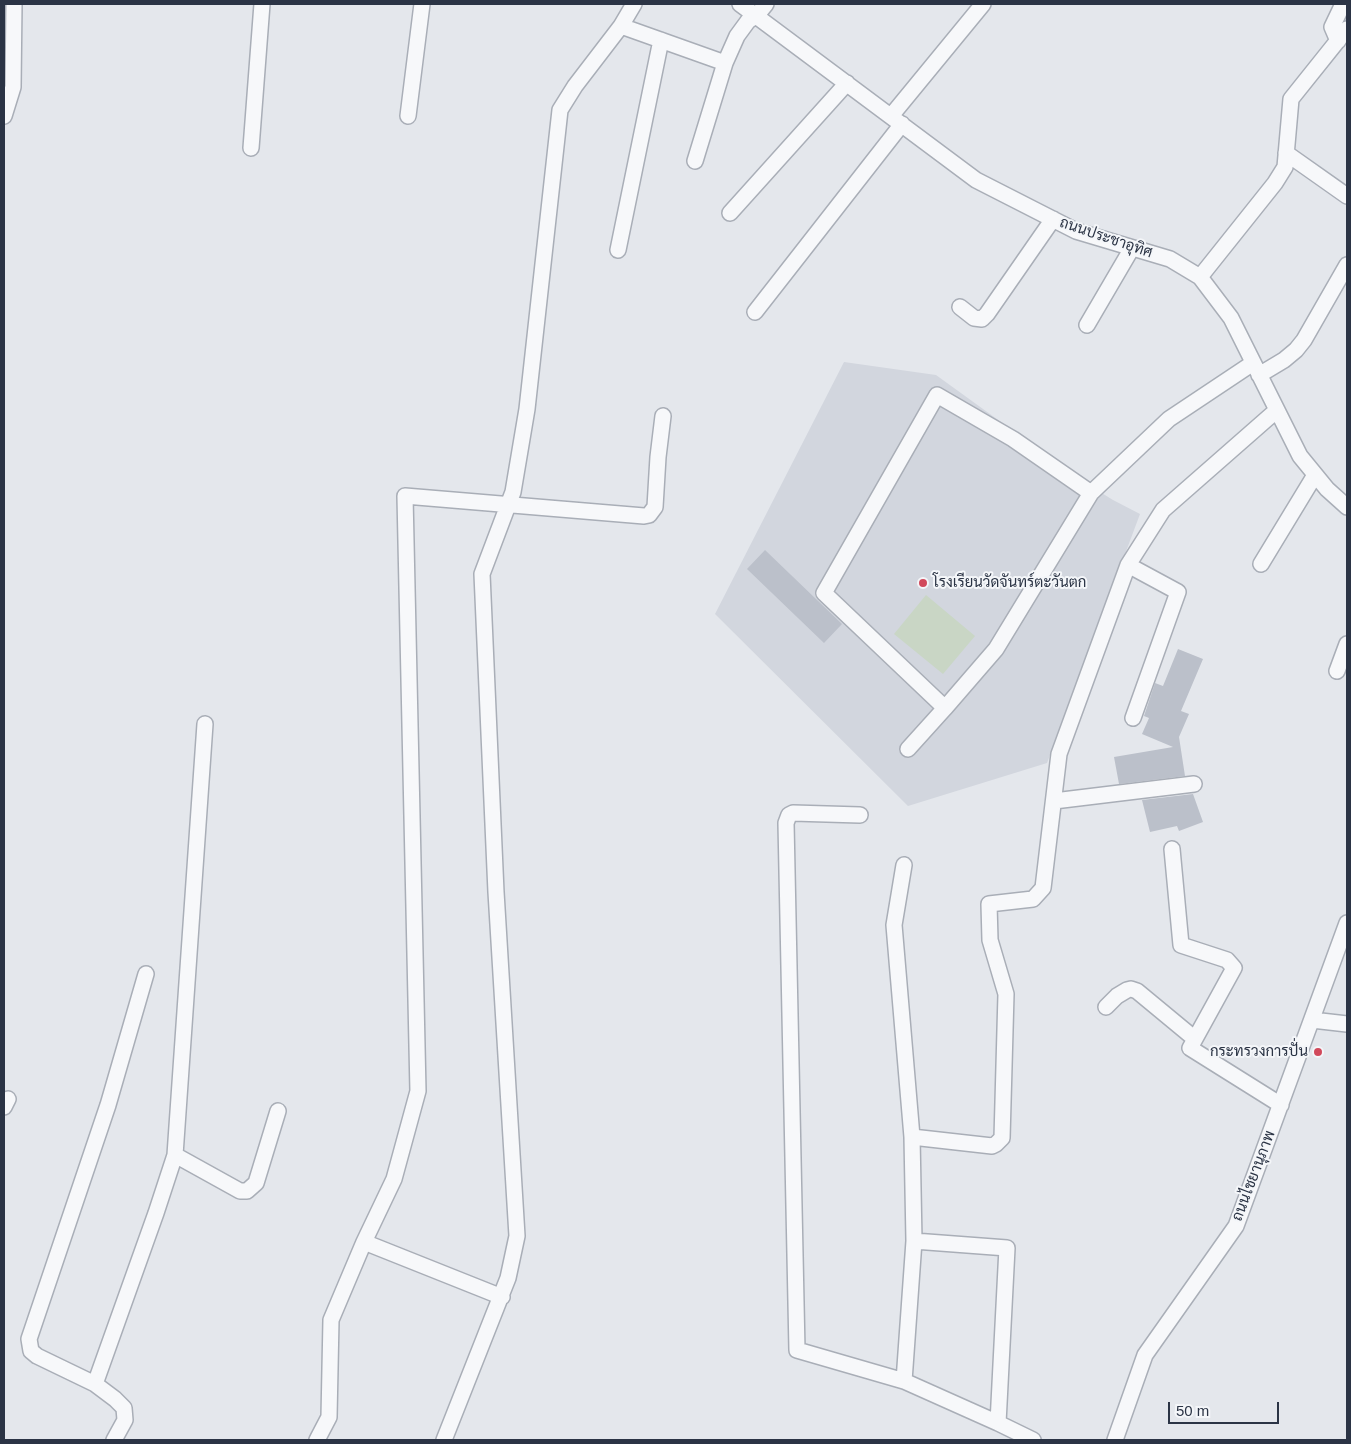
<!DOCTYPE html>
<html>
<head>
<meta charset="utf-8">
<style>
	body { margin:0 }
	#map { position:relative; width:1351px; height:1444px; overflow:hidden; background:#e4e7ec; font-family:Helvetica,sans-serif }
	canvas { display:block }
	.frame { position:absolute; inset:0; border:5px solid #2b3445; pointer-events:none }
	.scale { position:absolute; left:1168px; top:1402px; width:111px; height:22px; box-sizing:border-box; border:2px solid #2b3445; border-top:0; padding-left:6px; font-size:15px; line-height:18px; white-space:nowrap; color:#2b3445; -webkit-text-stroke:4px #f4f6f9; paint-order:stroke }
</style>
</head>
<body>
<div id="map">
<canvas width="1351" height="1444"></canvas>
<div class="frame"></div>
<div class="scale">50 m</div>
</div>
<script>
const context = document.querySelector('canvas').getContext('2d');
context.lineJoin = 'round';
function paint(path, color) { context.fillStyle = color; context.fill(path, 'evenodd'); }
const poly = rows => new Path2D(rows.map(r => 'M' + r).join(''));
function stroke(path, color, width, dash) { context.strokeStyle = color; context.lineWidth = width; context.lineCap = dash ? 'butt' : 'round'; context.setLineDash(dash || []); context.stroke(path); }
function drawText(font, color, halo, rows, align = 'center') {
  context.font = font + ' Helvetica,Sarabun,sans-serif'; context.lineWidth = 4; context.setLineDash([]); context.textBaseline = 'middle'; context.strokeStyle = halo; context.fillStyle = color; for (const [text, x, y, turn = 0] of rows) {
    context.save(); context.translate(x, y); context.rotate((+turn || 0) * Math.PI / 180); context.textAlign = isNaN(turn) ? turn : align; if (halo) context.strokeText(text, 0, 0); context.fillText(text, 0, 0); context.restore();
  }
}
paint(poly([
	[844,362,936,375,1084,482,1113,500,1140,514,1047,763,908,806,715,614]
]), '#d2d6de');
paint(poly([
	[926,595,975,636,943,674,894,634]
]), '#c9d6c5');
paint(poly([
	[765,550,842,624,824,643,747,569],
	[1178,649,1203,659,1181,711,1189,714,1179,737,1185,776,1119,784,1114,757,1173,747,1142,734,1149,718,1144,716,1155,683,1163,686],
	[1193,794,1203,822,1179,831,1177,826,1150,832,1142,800]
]), '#bbc0ca');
const minor = poly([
	[740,4,976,180,1076,231,1170,259,1200,277,1231,318,1300,456,1327,489,1347,507],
	[621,26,725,63],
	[1338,41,1332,27,1343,4],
	[4,116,13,87,14,4],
	[408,116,422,4],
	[891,116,983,4],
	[251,148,262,4],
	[1286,153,1347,196],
	[695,161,725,63,737,36,748,21,757,15,766,4],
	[730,213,847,83],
	[618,250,661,40],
	[1200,277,1275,183,1285,167,1291,99,1347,29],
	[960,307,974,318,982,319,987,314,1053,219],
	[755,312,902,124],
	[1087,325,1132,248],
	[1259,375,1284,360,1296,350,1304,340,1347,265],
	[1091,493,1013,439,937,395,824,593,945,708,996,649,1091,493,1169,419,1253,363],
	[1261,564,1315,475],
	[1128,565,1178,592,1133,718],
	[1337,671,1347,644],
	[908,749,945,708],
	[1054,801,1194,784],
	[860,815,793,813,789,815,786,823,797,1350,904,1381,998,1423,1033,1440],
	[1172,849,1181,945,1227,960,1234,968,1190,1048,1281,1105],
	[1106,1007,1117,996,1127,990,1131,989,1137,991,1195,1039],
	[1312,1020,1347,1024],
	[4,1107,8,1099],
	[912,1137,992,1146,996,1144,1002,1138,1006,994,990,940,989,904,1033,899,1043,888,1059,754,1128,565,1163,510,1277,410],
	[175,1155,240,1191,247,1191,256,1183,278,1111],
	[914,1241,1007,1248,998,1423],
	[364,1242,394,1179,418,1091,405,496,644,516,649,515,655,507,658,457,663,416],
	[904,1381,914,1241,912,1137,894,925,904,865],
	[95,1384,37,1356,31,1351,29,1339,108,1105,146,974],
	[114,1440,125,1420,124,1408,115,1399,95,1384,156,1213,175,1155,205,724],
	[317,1440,329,1417,331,1320,364,1242,502,1297],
	[444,1440,508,1278,517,1236,496,892,482,574,513,492,527,409,560,110,575,86,621,26,634,4],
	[1115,1440,1145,1355,1236,1226,1347,923]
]);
stroke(minor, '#a9aeb7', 18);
stroke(minor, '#f7f8fa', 15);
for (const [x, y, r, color] of [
	[923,583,5,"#d1495b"],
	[1318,1052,5,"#d1495b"]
]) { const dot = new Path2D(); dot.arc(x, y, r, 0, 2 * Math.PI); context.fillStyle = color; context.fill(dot); stroke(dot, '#f4f6f9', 2); }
drawText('15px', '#2b3445', '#f4f6f9', [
	["ถนนประชาอุทิศ",1106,238,19],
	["ถนนไชยานุภาพ",1254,1176,-69]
]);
drawText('15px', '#2b3445', '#f4f6f9', [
	["โรงเรียนวัดจันทร์ตะวันตก",933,583],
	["กระทรวงการปั่น",1308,1052,"right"]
], 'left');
</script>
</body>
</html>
